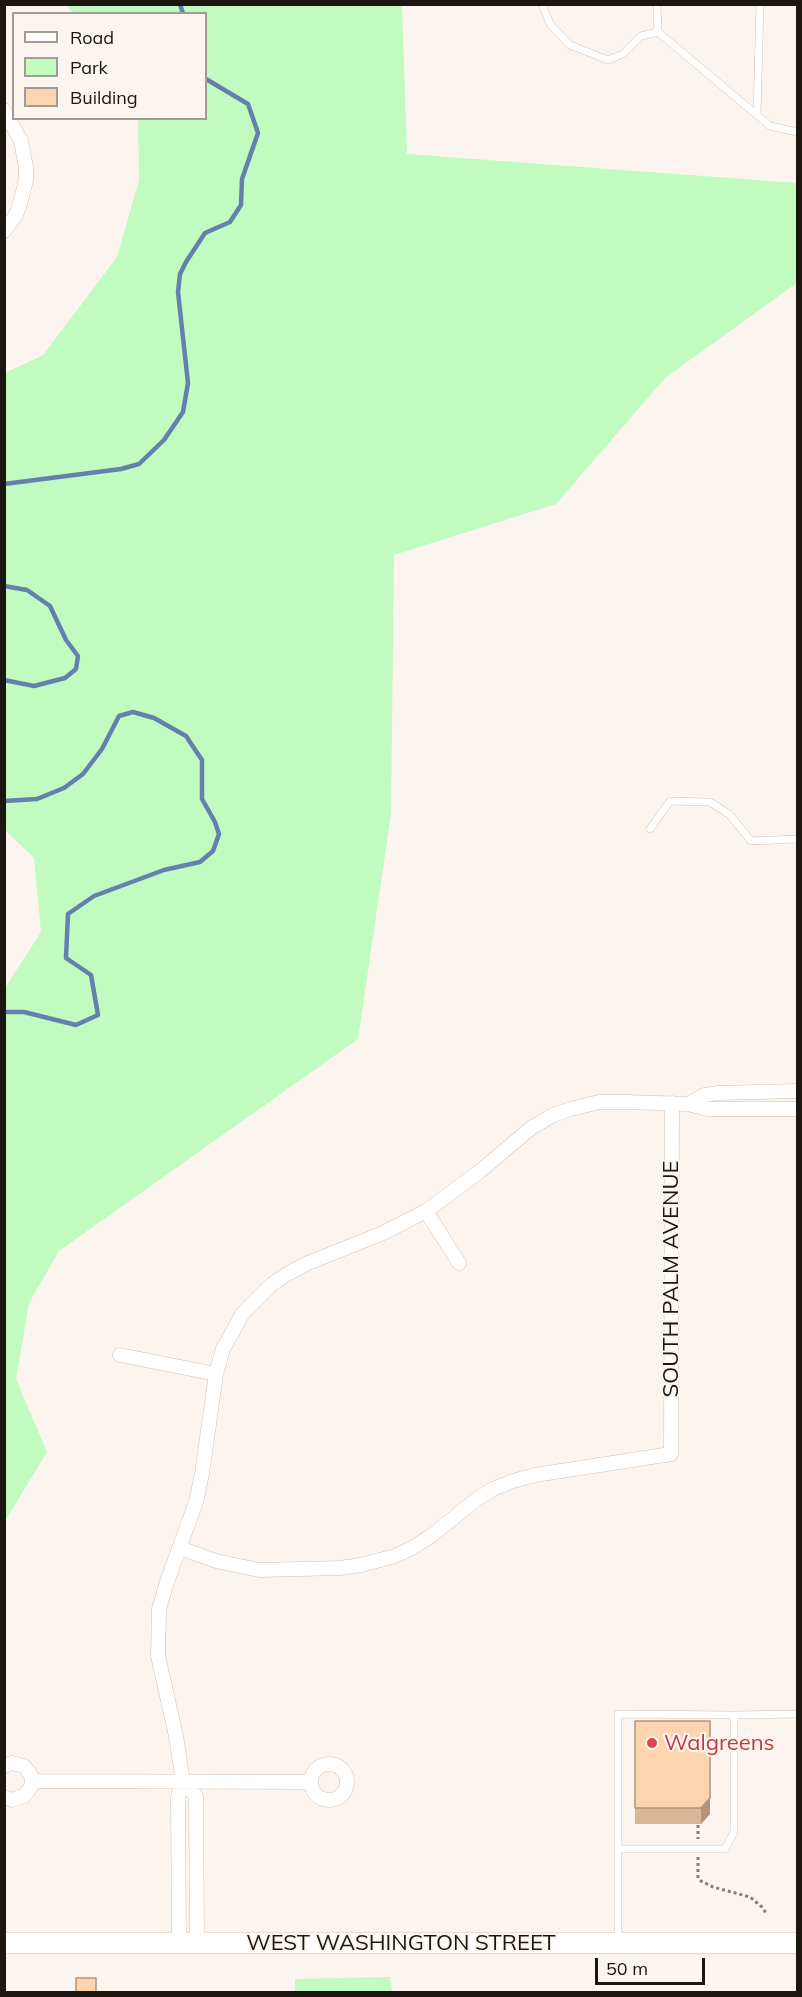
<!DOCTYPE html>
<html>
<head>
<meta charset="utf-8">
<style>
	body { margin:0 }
	#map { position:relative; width:802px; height:1997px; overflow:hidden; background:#fcf5ef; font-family:Mulish,sans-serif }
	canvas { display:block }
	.frame { position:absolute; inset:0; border:6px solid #1c1611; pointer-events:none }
	.legend { position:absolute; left:12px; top:12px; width:195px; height:108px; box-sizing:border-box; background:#fcf5ef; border:2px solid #a29c96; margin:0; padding:8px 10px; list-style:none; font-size:18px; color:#1c1611 }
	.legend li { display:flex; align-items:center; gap:12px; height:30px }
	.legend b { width:30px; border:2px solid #a29c96 }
	.scale { position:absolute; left:595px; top:1958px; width:110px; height:27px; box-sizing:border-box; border:3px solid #1c1611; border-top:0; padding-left:8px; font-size:18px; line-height:21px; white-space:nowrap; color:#1c1611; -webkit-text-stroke:4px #fcf5ef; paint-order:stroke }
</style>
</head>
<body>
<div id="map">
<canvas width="802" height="1997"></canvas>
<div class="frame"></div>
<ul class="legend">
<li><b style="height:8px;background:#fff"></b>Road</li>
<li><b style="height:16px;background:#c1fbbf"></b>Park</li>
<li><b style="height:16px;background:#fcd5b0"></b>Building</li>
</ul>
<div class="scale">50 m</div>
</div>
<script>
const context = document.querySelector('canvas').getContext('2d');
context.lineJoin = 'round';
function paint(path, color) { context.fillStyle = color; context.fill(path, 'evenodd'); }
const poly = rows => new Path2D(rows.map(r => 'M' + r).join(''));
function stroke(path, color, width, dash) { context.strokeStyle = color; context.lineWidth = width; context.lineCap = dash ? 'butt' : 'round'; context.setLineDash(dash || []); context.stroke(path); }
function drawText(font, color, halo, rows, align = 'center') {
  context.font = font + ' Mulish,sans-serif'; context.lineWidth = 4.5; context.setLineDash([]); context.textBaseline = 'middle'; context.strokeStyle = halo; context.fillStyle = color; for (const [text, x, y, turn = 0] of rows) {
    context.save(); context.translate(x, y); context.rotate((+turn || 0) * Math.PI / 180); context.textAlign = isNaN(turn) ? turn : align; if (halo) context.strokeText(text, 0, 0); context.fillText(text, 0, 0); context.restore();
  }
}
paint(poly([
	[67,5,402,5,407,154,797,183,798,282,665,378,556,504,394,555,391,814,358,1039,59,1251,29,1303,16,1379,47,1452,5,1521,5,988,41,932,34,858,5,830,5,373,43,355,117,257,139,180,138,119,206,118,206,14,73,13],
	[390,1977,392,1992,295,1992,295,1979]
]), '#c1fbbf');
stroke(poly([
	[180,4,183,14],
	[4,484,121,469,139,464,164,440,183,412,188,383,178,292,180,274,186,262,205,233,230,222,241,205,242,179,258,133,248,104,206,79],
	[4,586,27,590,50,606,66,640,78,656,76,669,65,678,34,686,4,680],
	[4,801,37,799,64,788,83,774,102,749,119,716,133,712,154,718,186,736,202,760,202,799,215,822,219,834,213,851,200,862,164,870,94,896,68,914,66,958,91,975,98,1015,76,1025,24,1012,4,1012]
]), '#6680ae', 4.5);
const lane = poly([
	[542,4,550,24,570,45,608,60,623,54,641,36,658,32],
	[657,6,658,32,770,126,798,132],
	[757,115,760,4],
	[650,829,670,801,710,802,729,814,751,841,798,839],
	[618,1849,618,1714,734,1715],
	[618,1941,618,1849,725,1849,734,1832,734,1715,798,1714]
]);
const street = poly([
	[4,110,21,141,26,167,26,180,20,204,16,215,4,231],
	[688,1104,705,1095,718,1093,798,1091],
	[426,1211,459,1263],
	[120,1355,216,1374],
	[180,1548,216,1561,259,1570,340,1568,361,1565,395,1556,414,1547,432,1535,477,1499,493,1489,513,1481,535,1475,671,1454,672,1103],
	'311 1782a18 18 0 1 1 36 0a18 18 0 1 1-36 0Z',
	[4,1766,12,1763,24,1766,31,1775,32,1781,31,1787,24,1796,12,1800,4,1797],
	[32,1781,311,1782],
	[183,1782,196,1796,197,1944],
	[179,1944,178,1797,183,1782,176,1736,158,1656,159,1609,167,1582,196,1502,202,1474,216,1374,223,1349,243,1313,271,1285,287,1274,308,1263,383,1233,426,1211,479,1172,531,1128,553,1115,571,1109,599,1102,625,1102,688,1104,707,1109,798,1109]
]);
const secondary = poly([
	[4,1943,798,1943]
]);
stroke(lane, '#d2c1b2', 8);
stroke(street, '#d2c1b2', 15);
stroke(secondary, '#d2c1b2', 21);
stroke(poly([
	[698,1825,698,1839],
	[698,1857,698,1878,701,1881,713,1887,750,1897,762,1907,766,1913]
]), '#837d77', 3, [3, 3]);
stroke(lane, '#fff', 7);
stroke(street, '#fff', 14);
stroke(secondary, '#fff', 20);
paint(poly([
	[635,1721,710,1814,701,1824,635,1824]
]), '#d9b797');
paint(poly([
	[710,1798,710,1814,701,1824,701,1808]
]), '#b0957b');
const building = poly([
	[635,1721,710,1721,710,1798,701,1808,635,1808,635,1721],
	[76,1978,96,1978,96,1992,76,1992,76,1978]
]);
paint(building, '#fcd5b0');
stroke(building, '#b0957b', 1.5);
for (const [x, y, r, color] of [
	[652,1743,6,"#e0444e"]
]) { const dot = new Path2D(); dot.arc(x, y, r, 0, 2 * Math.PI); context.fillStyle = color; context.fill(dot); stroke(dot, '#fcf5ef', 2); }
drawText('22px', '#1c1611', '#fcf5ef', [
	["SOUTH PALM AVENUE",671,1279,-90],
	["WEST WASHINGTON STREET",401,1943]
]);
drawText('22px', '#be3a42', '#fcf5ef', [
	["Walgreens",664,1743]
], 'left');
</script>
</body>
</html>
